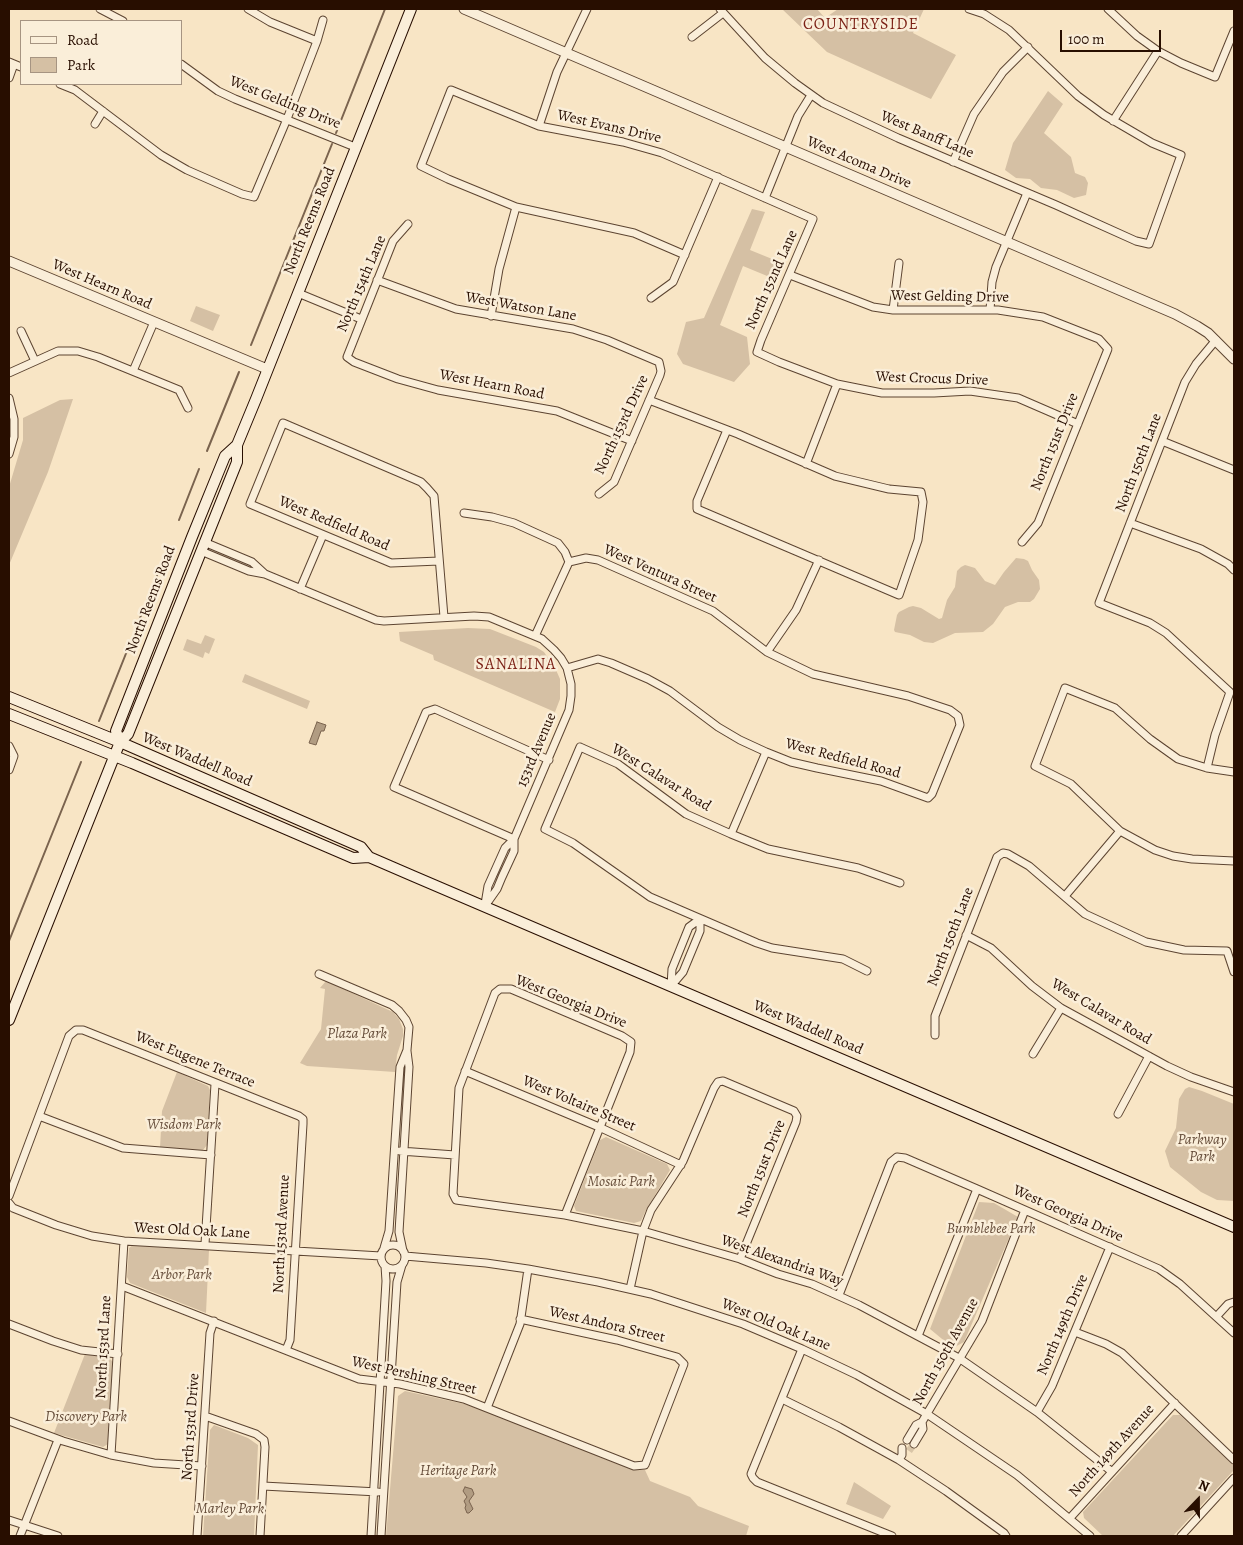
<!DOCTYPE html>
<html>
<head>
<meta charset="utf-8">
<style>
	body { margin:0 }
	#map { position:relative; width:1243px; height:1545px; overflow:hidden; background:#f8e5c5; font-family:Alegreya,serif }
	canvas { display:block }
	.frame { position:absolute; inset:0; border:10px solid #280e00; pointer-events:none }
	.legend { position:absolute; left:20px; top:20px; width:162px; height:65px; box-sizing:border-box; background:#faeed9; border:1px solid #a69482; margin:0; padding:6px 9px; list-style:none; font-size:15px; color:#280e00 }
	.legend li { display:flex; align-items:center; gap:10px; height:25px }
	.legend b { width:25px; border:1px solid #a69482 }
	.north { position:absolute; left:1173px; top:1475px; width:50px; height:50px; -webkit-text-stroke:4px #faeed9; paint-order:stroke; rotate:22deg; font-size:14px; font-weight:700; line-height:20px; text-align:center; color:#280e00 }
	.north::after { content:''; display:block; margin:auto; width:18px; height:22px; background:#280e00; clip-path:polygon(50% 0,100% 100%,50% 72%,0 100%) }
	.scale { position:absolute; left:1060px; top:30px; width:101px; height:22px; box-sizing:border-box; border:2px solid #280e00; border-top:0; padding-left:6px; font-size:15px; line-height:18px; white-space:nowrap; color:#280e00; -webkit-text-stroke:4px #faeed9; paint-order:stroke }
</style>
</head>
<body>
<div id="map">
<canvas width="1243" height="1545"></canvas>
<div class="frame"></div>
<ul class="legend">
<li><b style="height:6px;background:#faeed9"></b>Road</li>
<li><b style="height:14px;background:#d5c0a4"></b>Park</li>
</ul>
<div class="north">N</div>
<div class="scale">100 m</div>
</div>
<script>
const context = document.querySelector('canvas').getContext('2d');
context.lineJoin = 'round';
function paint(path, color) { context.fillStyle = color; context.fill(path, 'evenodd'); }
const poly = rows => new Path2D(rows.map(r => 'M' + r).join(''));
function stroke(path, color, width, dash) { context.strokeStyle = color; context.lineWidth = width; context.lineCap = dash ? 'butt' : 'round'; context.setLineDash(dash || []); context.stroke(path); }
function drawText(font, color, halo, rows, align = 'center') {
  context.font = font + ' Alegreya,serif'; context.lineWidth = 5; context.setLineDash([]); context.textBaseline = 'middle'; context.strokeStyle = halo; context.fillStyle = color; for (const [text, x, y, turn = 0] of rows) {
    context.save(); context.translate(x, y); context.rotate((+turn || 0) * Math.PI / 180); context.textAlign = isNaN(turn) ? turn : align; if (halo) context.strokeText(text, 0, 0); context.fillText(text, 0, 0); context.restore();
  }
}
paint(poly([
	[782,9,817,9,825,18,838,9,924,9,913,33,956,55,931,99,827,52],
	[1048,91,1063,104,1044,133,1071,157,1075,173,1085,177,1088,183,1086,195,1074,198,1057,190,1041,188,1030,179,1016,178,1005,170,1013,143],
	[752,209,765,212,750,250,782,263,780,273,772,278,743,266,720,325,747,337,750,364,734,382,683,364,677,354,686,322,704,318],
	[196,306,220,315,213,331,190,321],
	[73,399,48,472,9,565,9,487,23,440,23,418,60,400],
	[1016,558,1024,559,1028,561,1032,570,1039,580,1040,589,1034,599,1030,602,1018,602,1005,607,993,624,983,632,955,633,933,643,924,642,910,635,895,632,894,630,897,615,899,612,909,607,913,606,921,608,939,619,942,618,947,600,955,587,957,571,961,567,965,565,975,568,985,581,995,585,1004,572],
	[468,628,490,629,536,647,544,652,556,670,560,679,560,699,555,712,434,660,433,655,400,641,399,632],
	[205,635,215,639,209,654,205,652,203,658,183,650,187,639,201,644],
	[245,674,310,701,307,709,242,682],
	[326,981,393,1012,399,1019,403,1029,403,1036,397,1055,395,1072,307,1066,300,1063,321,1029,325,989,320,988],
	[177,1072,208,1086,210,1090,207,1145,203,1150,160,1148,162,1111],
	[1189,1087,1202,1091,1234,1104,1234,1201,1217,1200,1201,1192,1170,1167,1165,1151,1176,1128,1179,1099,1185,1089],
	[606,1137,667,1164,670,1170,645,1212,641,1221,634,1223,576,1211,574,1206,600,1140],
	[979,1202,994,1203,1018,1217,964,1342,953,1348,930,1329],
	[133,1245,209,1250,206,1313,130,1283,127,1277,129,1248],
	[85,1354,109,1358,113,1362,108,1444,103,1447,54,1433],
	[405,1391,469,1405,633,1470,645,1470,650,1481,690,1497,698,1506,749,1526,746,1536,386,1536,398,1396],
	[1173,1415,1180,1415,1233,1465,1233,1471,1173,1536,1103,1536,1084,1518,1083,1512],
	[214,1425,248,1438,258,1445,254,1536,203,1536,210,1430],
	[854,1482,891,1506,883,1519,846,1504]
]), '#d5c0a4');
const water = poly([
	[317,722,326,725,324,731,321,731,316,745,309,743,317,722],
	[465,1487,472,1489,474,1494,469,1501,473,1509,469,1513,467,1513,465,1508,466,1505,464,1501,467,1497,463,1491,465,1487]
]);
paint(water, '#b19c82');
stroke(water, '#7a634e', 1);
stroke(poly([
	[336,133,385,9],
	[251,345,332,144],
	[207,451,239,372],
	[179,520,199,469],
	[136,628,168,548],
	[99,721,129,646],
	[9,941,81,762]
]), '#7a634e', 2);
stroke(poly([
	[909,1451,914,1444]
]), '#d9c5a7', 7, [7, 3.5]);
const minor = poly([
	[100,9,123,21],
	[248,9,270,22,317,41],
	[720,9,765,58,795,83,823,103,898,138,1056,205,1136,241,1149,244,1181,155,1152,143,1104,115,1078,96,1009,30,984,14,969,9],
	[1108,9,1137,36,1158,51,1181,63,1215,77,1234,31],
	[692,37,723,13],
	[9,62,21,67],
	[181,64,218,91,235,99,355,147],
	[9,78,14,64],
	[60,84,75,90,161,155,187,170,242,194,254,197,287,119,317,41,323,20],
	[1113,121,1158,51],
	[95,124,103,111],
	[539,126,557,72,587,9],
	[953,162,974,114,1003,72,1028,47],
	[765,198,798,116,811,95],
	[408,224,393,241,347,357,354,362,398,379,438,390,557,411,632,441],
	[685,255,634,233,516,207,448,179,421,166,451,90,539,126,623,142,662,153,813,219,761,340,757,352,779,362,837,384,882,393,934,393,970,391,1018,398,1078,424],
	[790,275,873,307,893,310,998,310,1043,317,1099,339,1108,349,1038,523,1022,542],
	[377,280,456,309,573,329,607,340,659,362,661,371,660,375,614,482,599,494],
	[298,293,361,319],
	[651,298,673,282,718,177],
	[893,310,899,263],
	[990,310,992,282,996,267,1027,193],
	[491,316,499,269,516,207],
	[21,331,35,361],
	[133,371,154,322],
	[9,373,58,351,78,351,98,357,179,390,188,408],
	[9,398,14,419,14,437,9,454],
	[649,400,738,434,835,476,889,489,921,492,923,502,918,540,899,595,697,509,697,501,727,430],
	[1162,441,1234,470],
	[806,464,837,384],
	[464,513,492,517,514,523,558,543,565,552,569,562,586,558,598,560,713,611,767,652,813,674,908,696,950,710,958,716,960,725,932,794,928,798,881,781,817,768,791,762,766,752,740,740,718,727,670,691,648,679,611,663,598,659,567,668],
	[1130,523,1201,549,1228,564,1234,570],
	[204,542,252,562,264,573],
	[201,551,249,571,265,574,376,620,384,621,474,616,489,617,542,639,554,650,561,658,567,668,571,684,571,696,569,710,514,839,514,851,502,877,497,889,485,906],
	[439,561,391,563,250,504,283,423,421,482,427,488,434,496,444,617],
	[300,589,323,535],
	[535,636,569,562],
	[767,652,796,610,819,560],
	[9,746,14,756,9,770],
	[1207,768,1215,735,1230,692,1166,633,1150,623,1099,603,1185,382,1196,364,1216,340],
	[1234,772,1207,768,1178,759,1150,739,1115,708,1065,688,1035,766,1071,784,1120,831,1155,850,1173,856,1192,859,1234,861],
	[731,834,766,752],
	[514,839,394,787,426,712,435,709,549,760],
	[1065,896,1120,831],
	[485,904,488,886,505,848,514,839],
	[966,935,991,948,1032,986,1061,1008,1167,1066,1191,1077,1234,1092],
	[867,971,843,959,772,948,757,943,650,897,573,843,545,829,580,747,618,764,686,814,731,834,768,849,858,868,900,883],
	[319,974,392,1005,399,1011,406,1020,409,1027,407,1050,400,1067,389,1231,384,1248],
	[671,986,672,969,689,927,700,919],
	[671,986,683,972,700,931,700,919],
	[935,1035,935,1016,997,857,1003,853,1008,854,1029,866,1085,914,1146,942,1184,950,1227,951,1234,972],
	[1033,1054,1061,1008],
	[465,1071,599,1127,681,1165],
	[1118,1114,1149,1056],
	[39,1116,123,1148,211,1155],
	[400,1151,455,1155],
	[9,1196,69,1036,76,1030,83,1030,299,1116,303,1119,303,1124,290,1340,286,1350],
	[9,1203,13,1208,56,1225,92,1236,124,1241,381,1256],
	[565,1215,630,1052,631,1042,622,1036,511,989,500,989,495,993,459,1088,453,1194,456,1200,565,1215,643,1231,740,1259,778,1274,812,1284,859,1305,959,1358,1037,1412,1111,1471],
	[205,1244,215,1084],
	'381 1257a12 12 0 1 1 24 0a12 12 0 1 1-24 0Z',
	[403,1251,399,1232,409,1067,407,1051],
	[405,1256,486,1263,528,1269,598,1282,651,1294,743,1324,802,1349,857,1375,927,1414,1017,1475,1090,1536],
	[122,1286,359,1379,400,1384,464,1399,634,1466,645,1465,684,1364,677,1357,617,1340,520,1319],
	[630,1289,643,1231,651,1210,683,1161,714,1088,718,1082,723,1081,794,1111,797,1116,796,1122,740,1259],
	[839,1295,891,1162,897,1157,905,1158,977,1189,1159,1269,1180,1284,1234,1333],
	[1217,1316,1228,1304,1234,1302],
	[9,1324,53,1341,81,1350,118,1354],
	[1075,1332,1106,1344,1122,1353,1234,1460],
	[918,1336,977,1189],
	[802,1349,753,1469,751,1474,753,1478,757,1482,892,1536],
	[782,1399,839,1427,899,1460,946,1491,1004,1533,1006,1536],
	[487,1408,520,1324,528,1269],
	[1037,1412,1052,1386,1110,1247],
	[205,1416,256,1434,264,1440,265,1447,260,1536],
	[9,1421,63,1441,111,1455,154,1463,202,1466],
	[922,1422,982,1321,1025,1210],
	[907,1440,916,1425,922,1422],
	[914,1444,923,1429,922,1422],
	[111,1455,124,1241],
	[899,1460,902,1455,902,1448],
	[263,1486,378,1492],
	[1070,1518,1175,1403],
	[9,1520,58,1536],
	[20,1536,58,1440],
	[197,1536,210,1333,214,1321],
	[371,1536,386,1281,385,1266],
	[381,1536,397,1282,402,1265],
	[1181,1536,1234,1478]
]);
const tertiary = poly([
	[464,9,1175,314,1197,326,1208,333,1234,359],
	[9,261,267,369]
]);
const secondary = poly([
	[9,697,120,742,361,847,369,857,413,876,1234,1227],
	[9,714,132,763,353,858,369,857],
	[120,742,116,731,192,537,225,456,237,445,256,399,411,9],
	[9,1020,120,742,128,734,237,462,237,445]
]);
stroke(minor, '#5c4431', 9);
stroke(tertiary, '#5c4431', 11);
stroke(secondary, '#280e00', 12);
stroke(minor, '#faeed9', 7);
stroke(tertiary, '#faeed9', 9);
stroke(secondary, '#faeed9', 10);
drawText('15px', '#280e00', '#faeed9', [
	["West Gelding Drive",285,103,22],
	["West Evans Drive",609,127,13],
	["West Banff Lane",927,135,23],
	["West Acoma Drive",859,163,23],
	["North Reems Road",310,221,-68],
	["North 152nd Lane",772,280,-66],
	["North 154th Lane",362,284,-67],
	["West Hearn Road",102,285,23],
	["West Gelding Drive",950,297,1],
	["West Watson Lane",521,307,10],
	["West Crocus Drive",932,379,2],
	["West Hearn Road",492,385,11],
	["North 153rd Drive",622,425,-65],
	["North 151st Drive",1055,442,-68],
	["North 150th Lane",1139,463,-69],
	["West Redfield Road",334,524,23],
	["West Ventura Street",660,574,24],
	["North Reems Road",151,600,-69],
	["153rd Avenue",537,750,-67],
	["West Redfield Road",843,759,15],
	["West Waddell Road",197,760,23],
	["West Calavar Road",661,778,32],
	["North 150th Lane",951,937,-69],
	["West Georgia Drive",571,1002,22],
	["West Calavar Road",1101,1012,31],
	["West Waddell Road",808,1028,23],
	["West Eugene Terrace",195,1060,22],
	["West Voltaire Street",579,1104,23],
	["North 151st Drive",762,1169,-68],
	["West Georgia Drive",1068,1214,24],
	["West Old Oak Lane",192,1231,3],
	["North 153rd Avenue",282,1234,-87],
	["West Alexandria Way",782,1261,19],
	["West Andora Street",607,1325,13],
	["West Old Oak Lane",776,1325,22],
	["North 149th Drive",1063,1325,-67],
	["North 153rd Lane",104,1347,-87],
	["North 150th Avenue",946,1352,-61],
	["West Pershing Street",414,1376,13],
	["North 153rd Drive",191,1427,-86],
	["North 149th Avenue",1112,1451,-48]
]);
drawText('italic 15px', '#654c39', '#faeed9', [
	["Plaza Park",357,1034],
	["Wisdom Park",184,1125],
	["Parkway",1202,1140],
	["Park",1202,1157],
	["Mosaic Park",621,1182],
	["Bumblebee Park",991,1229],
	["Arbor Park",182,1275],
	["Discovery Park",86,1417],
	["Heritage Park",458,1471],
	["Marley Park",230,1509]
]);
context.letterSpacing = '1px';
drawText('16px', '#7a1f14', '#faeed9', [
	["COUNTRYSIDE",861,25],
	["SANALINA",516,665]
]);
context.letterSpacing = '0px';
</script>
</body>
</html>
